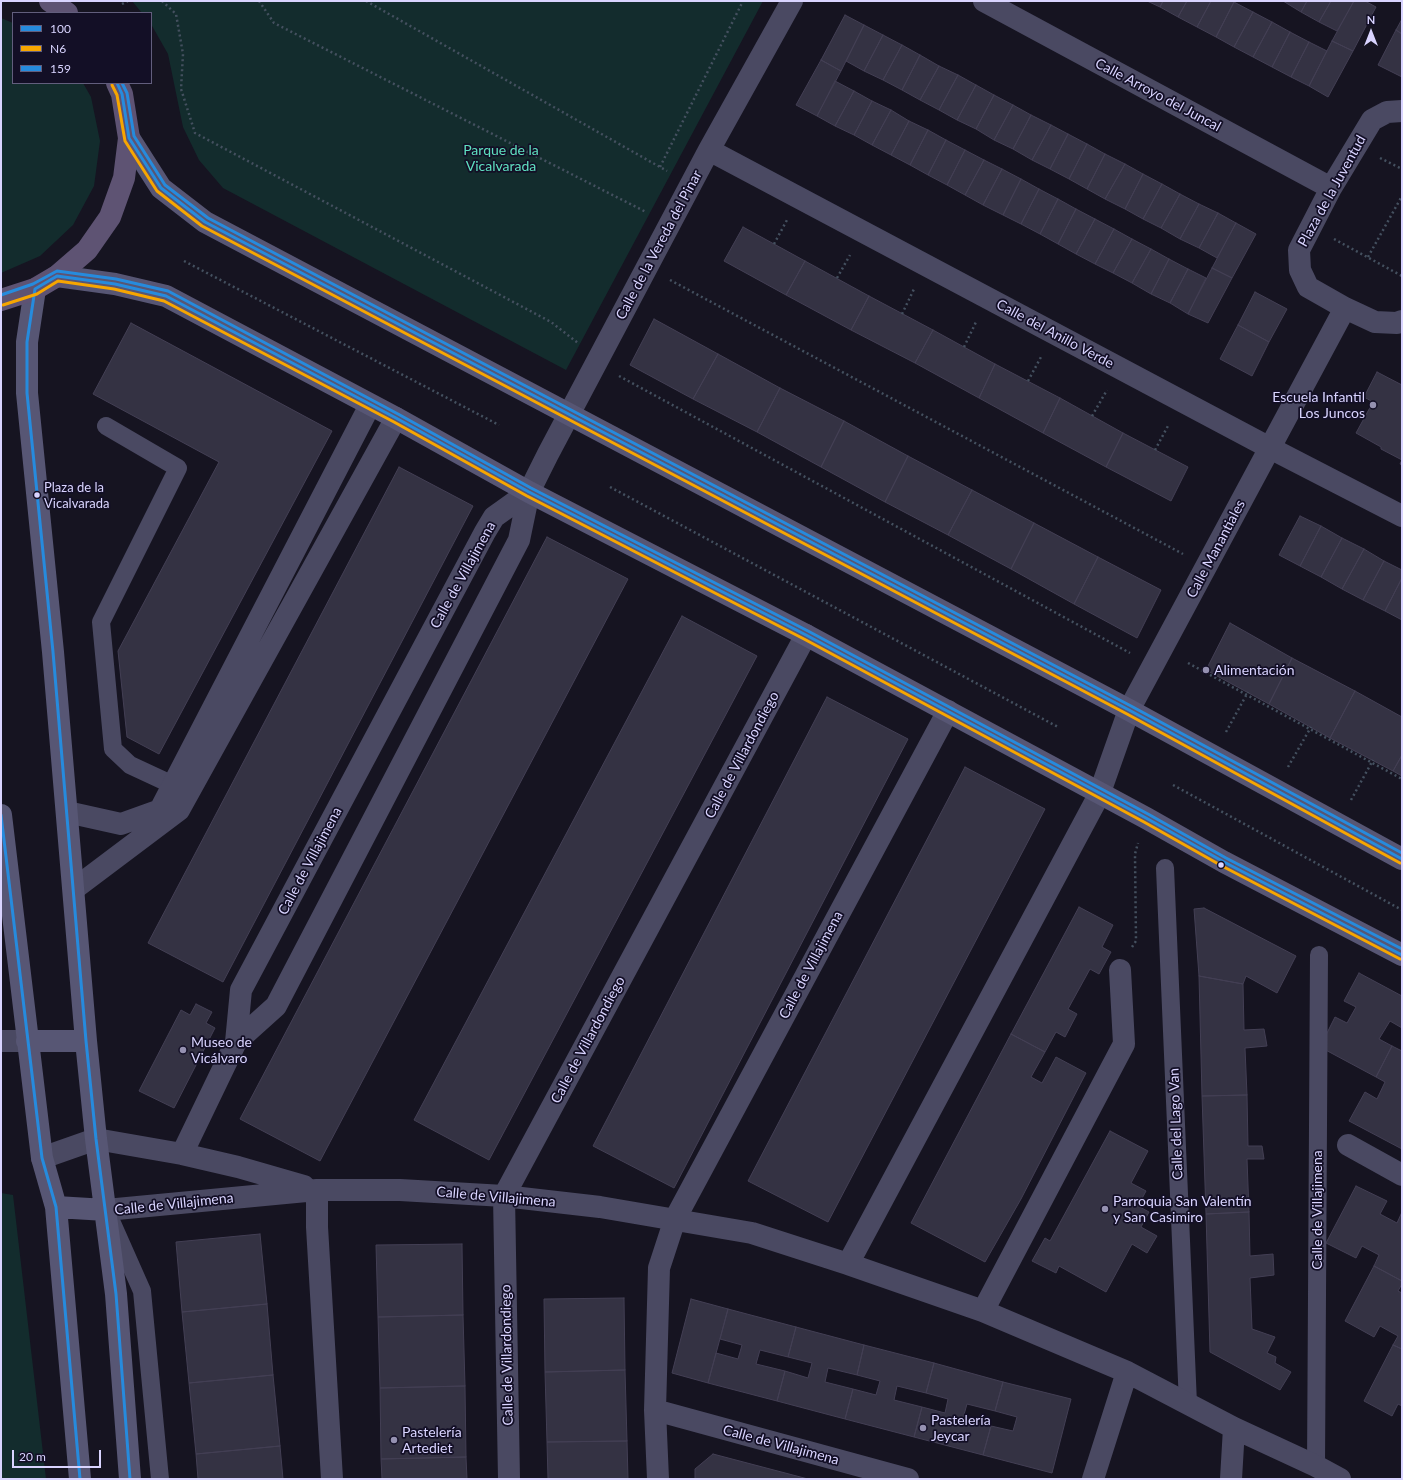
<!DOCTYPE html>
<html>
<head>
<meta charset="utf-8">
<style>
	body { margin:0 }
	#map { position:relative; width:1403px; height:1480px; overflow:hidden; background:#161421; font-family:Lato,sans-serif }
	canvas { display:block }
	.frame { position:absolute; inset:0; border:2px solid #d9d4ff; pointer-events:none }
	.legend { position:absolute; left:12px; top:12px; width:140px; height:72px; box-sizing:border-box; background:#130f26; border:1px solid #625e7d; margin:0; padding:5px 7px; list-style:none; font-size:12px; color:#d9d4ff }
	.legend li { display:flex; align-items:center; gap:8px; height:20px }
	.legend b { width:20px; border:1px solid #625e7d }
	.north { position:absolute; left:1351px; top:12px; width:40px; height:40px; -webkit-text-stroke:3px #130f26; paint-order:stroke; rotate:0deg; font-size:11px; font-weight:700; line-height:16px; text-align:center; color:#d9d4ff }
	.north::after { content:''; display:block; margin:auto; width:14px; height:18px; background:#d9d4ff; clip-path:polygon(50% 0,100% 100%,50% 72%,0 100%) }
	.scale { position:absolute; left:12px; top:1450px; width:89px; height:18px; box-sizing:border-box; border:2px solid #d9d4ff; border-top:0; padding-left:5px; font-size:12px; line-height:14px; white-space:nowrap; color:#d9d4ff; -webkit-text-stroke:3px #130f26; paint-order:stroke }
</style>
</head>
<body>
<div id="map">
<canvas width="1403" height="1480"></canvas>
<div class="frame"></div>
<ul class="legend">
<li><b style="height:5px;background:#268bdd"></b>100</li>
<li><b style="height:5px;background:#f7a600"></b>N6</li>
<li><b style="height:5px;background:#268bdd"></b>159</li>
</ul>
<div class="north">N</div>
<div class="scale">20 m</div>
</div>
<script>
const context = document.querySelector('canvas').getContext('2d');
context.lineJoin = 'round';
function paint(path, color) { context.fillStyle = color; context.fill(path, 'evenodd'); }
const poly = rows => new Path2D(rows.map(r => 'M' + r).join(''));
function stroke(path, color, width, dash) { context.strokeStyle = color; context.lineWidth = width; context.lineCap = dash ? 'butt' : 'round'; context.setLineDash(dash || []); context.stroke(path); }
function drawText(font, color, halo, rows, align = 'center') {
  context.font = font + ' Lato,sans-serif'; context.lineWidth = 3.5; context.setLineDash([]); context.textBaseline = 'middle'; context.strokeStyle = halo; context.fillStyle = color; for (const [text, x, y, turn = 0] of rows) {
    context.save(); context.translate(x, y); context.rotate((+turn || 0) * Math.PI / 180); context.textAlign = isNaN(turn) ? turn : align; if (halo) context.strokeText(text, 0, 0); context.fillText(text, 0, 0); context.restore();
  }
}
paint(poly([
	[132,1,763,1,566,370,223,188,199,160,183,127,168,54,151,24,151,13,142,13],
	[1,18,13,23,13,83,83,83,91,97,100,141,94,186,73,225,40,256,1,273],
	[1,1193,13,1195,46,1479,1,1479]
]), '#132c2d');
const building = poly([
	[1147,1,1163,1,1160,7,1147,1],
	[1163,1,1187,1,1178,17,1160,7,1163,1],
	[1187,1,1211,1,1197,27,1178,17,1187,1],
	[1211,1,1232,1,1234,2,1216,37,1197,27,1211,1],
	[1283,1,1307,1,1301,12,1283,1],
	[1307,1,1331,1,1319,22,1301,12,1307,1],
	[1331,1,1354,1,1337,31,1319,22,1331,1],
	[1354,1,1365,1,1376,7,1353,51,1332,41,1354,1],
	[1234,2,1253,12,1234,47,1216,37,1234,2],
	[1253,12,1272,22,1253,57,1234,47,1253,12],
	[845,15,864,25,841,71,821,60,845,15],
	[1402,19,1402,34,1396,30,1402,19],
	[1272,22,1290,32,1272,67,1253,57,1272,22],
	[864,25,883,35,864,71,846,61,864,25],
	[1396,30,1402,34,1402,77,1378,65,1396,30],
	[1290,32,1309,42,1291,77,1272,67,1290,32],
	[883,35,902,45,883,80,864,71,883,35],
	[1332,41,1353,51,1328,97,1309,86,1332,41],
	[1309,42,1327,51,1309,86,1291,77,1309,42],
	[902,45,920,55,902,90,883,80,902,45],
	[920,55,939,66,920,100,902,90,920,55],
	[821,60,841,71,817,116,796,105,821,60],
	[939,66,958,75,939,110,920,100,939,66],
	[958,75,976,85,957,120,939,110,958,75],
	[835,81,854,91,835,126,817,116,835,81],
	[976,85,994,95,976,129,957,120,976,85],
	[854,91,872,101,854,135,835,126,854,91],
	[994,95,1013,105,994,140,976,129,994,95],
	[872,101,891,110,872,145,854,135,872,101],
	[1013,105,1031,115,1013,149,994,140,1013,105],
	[891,110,909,121,891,155,872,145,891,110],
	[1031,115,1051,125,1032,160,1013,149,1031,115],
	[909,121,928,130,910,165,891,155,909,121],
	[1051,125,1068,134,1050,169,1032,160,1051,125],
	[928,130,946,140,928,175,910,165,928,130],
	[1068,134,1087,144,1069,179,1050,169,1068,134],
	[946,140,965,150,947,185,928,175,946,140],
	[1087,144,1105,154,1087,189,1069,179,1087,144],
	[965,150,984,160,965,195,947,185,965,150],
	[1105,154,1125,164,1105,199,1087,189,1105,154],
	[984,160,1002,169,983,205,965,195,984,160],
	[1125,164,1143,174,1125,209,1105,199,1125,164],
	[1002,169,1021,179,1003,215,983,205,1002,169],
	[1143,174,1162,184,1143,219,1125,209,1143,174],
	[1021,179,1039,189,1021,224,1003,215,1021,179],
	[1162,184,1180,194,1161,228,1143,219,1162,184],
	[1039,189,1058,199,1040,234,1021,224,1039,189],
	[1180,194,1199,204,1180,239,1161,228,1180,194],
	[1058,199,1076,209,1058,244,1040,234,1058,199],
	[1199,204,1218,213,1199,248,1180,239,1199,204],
	[1076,209,1095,219,1076,254,1058,244,1076,209],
	[1218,213,1236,223,1217,258,1199,248,1218,213],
	[1095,219,1114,229,1095,264,1076,254,1095,219],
	[1236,223,1256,234,1232,278,1212,268,1236,223],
	[743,227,805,261,786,295,724,261,743,227],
	[1114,229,1132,239,1113,273,1095,264,1114,229],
	[1132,239,1151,249,1132,283,1113,273,1132,239],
	[1151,249,1169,259,1151,294,1132,283,1151,249],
	[1169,259,1188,269,1170,303,1151,294,1169,259],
	[805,261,869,296,851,330,786,295,805,261],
	[1212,268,1232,278,1208,323,1188,314,1212,268],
	[1188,269,1206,278,1188,314,1170,303,1188,269],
	[1255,292,1287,309,1269,342,1238,325,1255,292],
	[869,296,933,330,915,363,851,330,869,296],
	[654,319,718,354,693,399,630,365,654,319],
	[131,323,332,431,159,754,127,737,118,651,219,462,93,394,131,323],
	[1238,325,1269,342,1252,376,1220,359,1238,325],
	[933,330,995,364,979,398,915,363,933,330],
	[718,354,780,388,757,432,693,399,718,354],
	[995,364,1060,398,1043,433,979,398,995,364],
	[1377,372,1402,385,1402,465,1400,464,1402,460,1381,449,1381,447,1356,433,1373,402,1364,397,1377,372],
	[780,388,844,421,821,467,757,432,780,388],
	[1060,398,1123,433,1106,467,1043,433,1060,398],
	[844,421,908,456,885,502,821,467,844,421],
	[1123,433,1188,467,1171,501,1106,467,1123,433],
	[908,456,972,490,948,535,885,502,908,456],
	[399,467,473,506,223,982,148,943,399,467],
	[972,490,1034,523,1011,569,948,535,972,490],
	[1300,516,1321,526,1300,566,1279,555,1300,516],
	[1034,523,1098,557,1074,604,1011,569,1034,523],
	[1321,526,1342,538,1321,577,1300,566,1321,526],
	[547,537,628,579,320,1161,240,1119,547,537],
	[1342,538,1364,549,1342,589,1321,577,1342,538],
	[1364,549,1384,561,1363,600,1342,589,1364,549],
	[1098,557,1161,590,1137,638,1074,604,1098,557],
	[1384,561,1402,570,1402,578,1385,611,1363,600,1384,561],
	[1402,578,1402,620,1385,611,1402,578],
	[682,616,757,656,489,1160,414,1120,682,616],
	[1230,623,1292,658,1269,704,1206,670,1230,623],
	[1292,658,1355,691,1330,738,1269,704,1292,658],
	[1355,691,1402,717,1402,755,1393,771,1330,738,1355,691],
	[827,697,908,739,674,1188,593,1146,827,697],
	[1402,755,1402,776,1393,771,1402,755],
	[965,767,1045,809,828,1222,748,1181,965,767],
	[1079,907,1113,925,1102,947,1111,952,1099,974,1090,969,1068,1009,1077,1014,1065,1037,1056,1032,1045,1052,1011,1034,1079,907],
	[1204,908,1296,956,1277,993,1246,976,1243,984,1199,976,1194,909,1204,908],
	[1359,973,1402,996,1402,1028,1390,1021,1379,1039,1392,1046,1376,1077,1320,1047,1335,1017,1347,1023,1356,1007,1344,1001,1359,973],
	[1199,976,1243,984,1244,1030,1264,1029,1267,1046,1245,1048,1247,1095,1202,1096,1199,976],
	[196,1004,212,1012,206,1023,215,1028,174,1108,139,1091,181,1010,190,1015,196,1004],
	[1011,1034,1045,1052,1031,1077,1042,1083,1056,1057,1086,1073,1021,1199,985,1262,911,1223,1011,1034],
	[1392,1046,1402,1051,1402,1149,1349,1121,1365,1092,1377,1099,1385,1082,1376,1077,1392,1046],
	[1247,1095,1248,1146,1262,1146,1264,1159,1247,1159,1249,1212,1206,1214,1202,1096,1247,1095],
	[1110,1131,1148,1151,1131,1183,1146,1191,1138,1206,1149,1212,1141,1227,1157,1236,1147,1253,1132,1244,1106,1292,1059,1266,1056,1273,1032,1261,1045,1238,1050,1241,1110,1131],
	[1356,1186,1387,1201,1380,1214,1397,1223,1402,1212,1402,1281,1374,1266,1379,1255,1362,1246,1356,1258,1326,1243,1356,1186],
	[1249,1212,1250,1256,1273,1254,1274,1275,1250,1278,1252,1329,1275,1337,1267,1353,1276,1357,1275,1363,1291,1372,1280,1390,1210,1352,1206,1214,1249,1212],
	[260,1234,267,1304,182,1312,176,1242,260,1234],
	[462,1244,463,1315,378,1317,376,1245,462,1244],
	[1374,1266,1402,1281,1402,1284,1398,1291,1402,1293,1402,1349,1393,1345,1398,1336,1380,1326,1374,1337,1345,1321,1374,1266],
	[624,1298,625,1370,545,1372,544,1299,624,1298],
	[691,1299,728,1309,708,1383,672,1373,691,1299],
	[267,1304,273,1375,189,1383,182,1312,267,1304],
	[728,1309,796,1327,788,1357,760,1350,756,1364,785,1371,777,1401,708,1383,716,1353,738,1359,742,1345,720,1339,728,1309],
	[463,1315,465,1386,380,1388,378,1317,463,1315],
	[796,1327,864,1345,857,1375,828,1368,825,1382,853,1389,845,1419,777,1401,785,1371,808,1378,812,1363,788,1357,796,1327],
	[864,1345,934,1363,926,1393,897,1386,894,1400,922,1407,914,1437,845,1419,853,1389,876,1395,880,1381,857,1375,864,1345],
	[1393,1345,1402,1349,1402,1406,1398,1404,1392,1416,1364,1401,1393,1345],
	[934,1363,1003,1382,995,1411,967,1404,963,1418,991,1426,983,1455,914,1437,922,1407,945,1413,948,1399,926,1393,934,1363],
	[625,1370,627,1441,547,1442,545,1372,625,1370],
	[273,1375,280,1446,196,1454,189,1383,273,1375],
	[1003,1382,1071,1399,1052,1473,983,1455,991,1426,1013,1431,1017,1417,995,1411,1003,1382],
	[465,1386,466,1457,381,1459,380,1388,465,1386],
	[627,1441,628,1479,548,1479,547,1442,627,1441],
	[280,1446,283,1479,198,1479,196,1454,280,1446],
	[713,1454,808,1479,695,1479,695,1469,713,1454],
	[466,1457,467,1479,382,1479,381,1459,466,1457]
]);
paint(building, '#343243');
stroke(building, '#433f54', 1);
stroke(poly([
	[162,1,176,14,183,54,181,89,195,133,551,322,578,343],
	[259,1,274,23,646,212],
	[366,1,667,171],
	[122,4,128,1],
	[1380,158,1402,169],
	[660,167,743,1],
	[1334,239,1402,276],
	[774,244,787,220],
	[1368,257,1402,196],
	[184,261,499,425],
	[837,278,850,255],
	[670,280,1183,554],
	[902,314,914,289],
	[964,347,976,322],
	[619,376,1130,653],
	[1028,381,1041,357],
	[1092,416,1107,390],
	[1155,450,1169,424],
	[610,487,1058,727],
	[1188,663,1402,779],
	[1226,732,1248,692],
	[1288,767,1311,727],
	[1173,785,1402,910],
	[1351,800,1373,760],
	[1132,947,1136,941,1135,854,1138,843]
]), '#44505f', 2.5, [2, 3]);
stroke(poly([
	[106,426,178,468,101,622,113,749,130,765,173,785],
	[1165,868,1188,1404],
	[111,1221,142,1291,160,1479],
	[1316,1466,1319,955]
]), '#4a4962', 18);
stroke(poly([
	[984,1,1331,188],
	[1402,111,1387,112,1372,120,1331,188,1299,250,1300,270,1308,287,1345,308,1375,322,1397,323,1402,321],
	[709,150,1270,448,1402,516],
	[67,812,121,824,160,810,370,405],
	[74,889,179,810,396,418],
	[1,1041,27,1041],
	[236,1042,276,1006,519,540,529,492,548,454,709,150,792,1],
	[1348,1145,1402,1175],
	[182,1154,236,1042,241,990,485,532,494,517,529,492],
	[42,1158,96,1139,182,1154,238,1167,304,1186],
	[317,1190,317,1227,332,1479],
	[106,1210,317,1190,400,1190,504,1196,600,1207,752,1233,848,1264,983,1311,1082,1353,1127,1372,1234,1428,1316,1466,1340,1479],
	[848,1264,1099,795,1129,710,1345,308],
	[983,1311,1124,1044,1120,970],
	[655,1410,908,1479],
	[509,1479,504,1196,806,635],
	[658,1479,655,1410,659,1268,675,1219,948,711],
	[1093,1479,1127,1372],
	[1231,1479,1234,1428]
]), '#4a4962', 22);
stroke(poly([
	[129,138,161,188,205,222,1129,710,1402,859],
	[57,276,115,284,166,296,396,418,529,492,806,635,1146,818,1224,862,1402,955],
	[35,289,27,342,27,393,53,652,86,1041,96,1139,116,1294,130,1479],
	[1,815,42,1158,56,1207,80,1479],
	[27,1041,86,1041],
	[56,1207,106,1210]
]), '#575674', 22);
stroke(poly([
	[50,1,67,13],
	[1,300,35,289,57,276,87,250,110,217,124,178,129,138,122,94,117,83]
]), '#5e5373', 22);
stroke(poly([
	[117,83,122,94,129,138,161,188,205,222,1129,710,1402,859],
	[1,815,42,1158,56,1207,80,1479],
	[130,1479,116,1294,96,1139,86,1041,53,652,27,393,27,342,35,289,57,276,115,284,166,296,396,418,529,492,806,635,1146,818,1224,862,1402,955]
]), '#268bdd', 3);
stroke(poly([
	[112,85,117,95,125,141,157,191,202,226,1127,714,1400,863],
	[3,305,37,294,58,281,114,289,164,301,394,422,527,496,804,639,1144,822,1222,866,1400,959]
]), '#f7a600', 3);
stroke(poly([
	[122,83,127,93,134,136,165,185,208,218,1131,706,1402,853],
	[1,295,33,284,57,271,116,279,168,291,398,414,531,488,808,631,1148,814,1226,858,1402,949]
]), '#268bdd', 3);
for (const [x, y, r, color] of [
	[1373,405,4,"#9591b1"],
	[37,495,3.5,"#d9d4ff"],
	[1206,670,4,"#9591b1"],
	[1221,865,3.5,"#d9d4ff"],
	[183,1050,4,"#9591b1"],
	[1105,1209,4,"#9591b1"],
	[923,1428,4,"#9591b1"],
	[394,1440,4,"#9591b1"]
]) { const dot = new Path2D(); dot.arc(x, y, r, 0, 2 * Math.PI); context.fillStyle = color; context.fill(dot); stroke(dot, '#130f26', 1.5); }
drawText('13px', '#d9d4ff', '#130f26', [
	["Plaza de la",44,488],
	["Vicalvarada",44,504]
], 'left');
drawText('14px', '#d9d4ff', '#130f26', [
	["Calle Arroyo del Juncal",1158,95,28],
	["Plaza de la Juventud",1332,191,-61],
	["Calle de la Vereda del Pinar",659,245,-62],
	["Calle del Anillo Verde",1055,334,28],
	["Calle Manantiales",1216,549,-62],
	["Calle de Villajimena",463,575,-61],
	["Calle de Villardondiego",742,755,-62],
	["Calle de Villajimena",310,861,-62],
	["Calle de Villajimena",811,965,-62],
	["Calle de Villardondiego",588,1040,-62],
	["Calle del Lago Van",1176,1124,-92],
	["Calle de Villajimena",496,1197,5],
	["Calle de Villajimena",174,1204,-6],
	["Calle de Villajimena",1317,1210,-90],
	["Calle de Villardondiego",507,1355,-91],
	["Calle de Villajimena",781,1445,15]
]);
drawText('14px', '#5fe0c0', '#130f26', [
	["Parque de la",501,150],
	["Vicalvarada",501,166]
]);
drawText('14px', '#d9d4ff', '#130f26', [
	["Escuela Infantil",1365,397,"right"],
	["Los Juncos",1365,413,"right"],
	["Alimentación",1214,670],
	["Museo de",191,1042],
	["Vicálvaro",191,1058],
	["Parroquia San Valentín",1113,1201],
	["y San Casimiro",1113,1217],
	["Pastelería",931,1420],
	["Jeycar",931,1436],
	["Pastelería",402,1432],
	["Artediet",402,1448]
], 'left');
</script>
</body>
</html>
